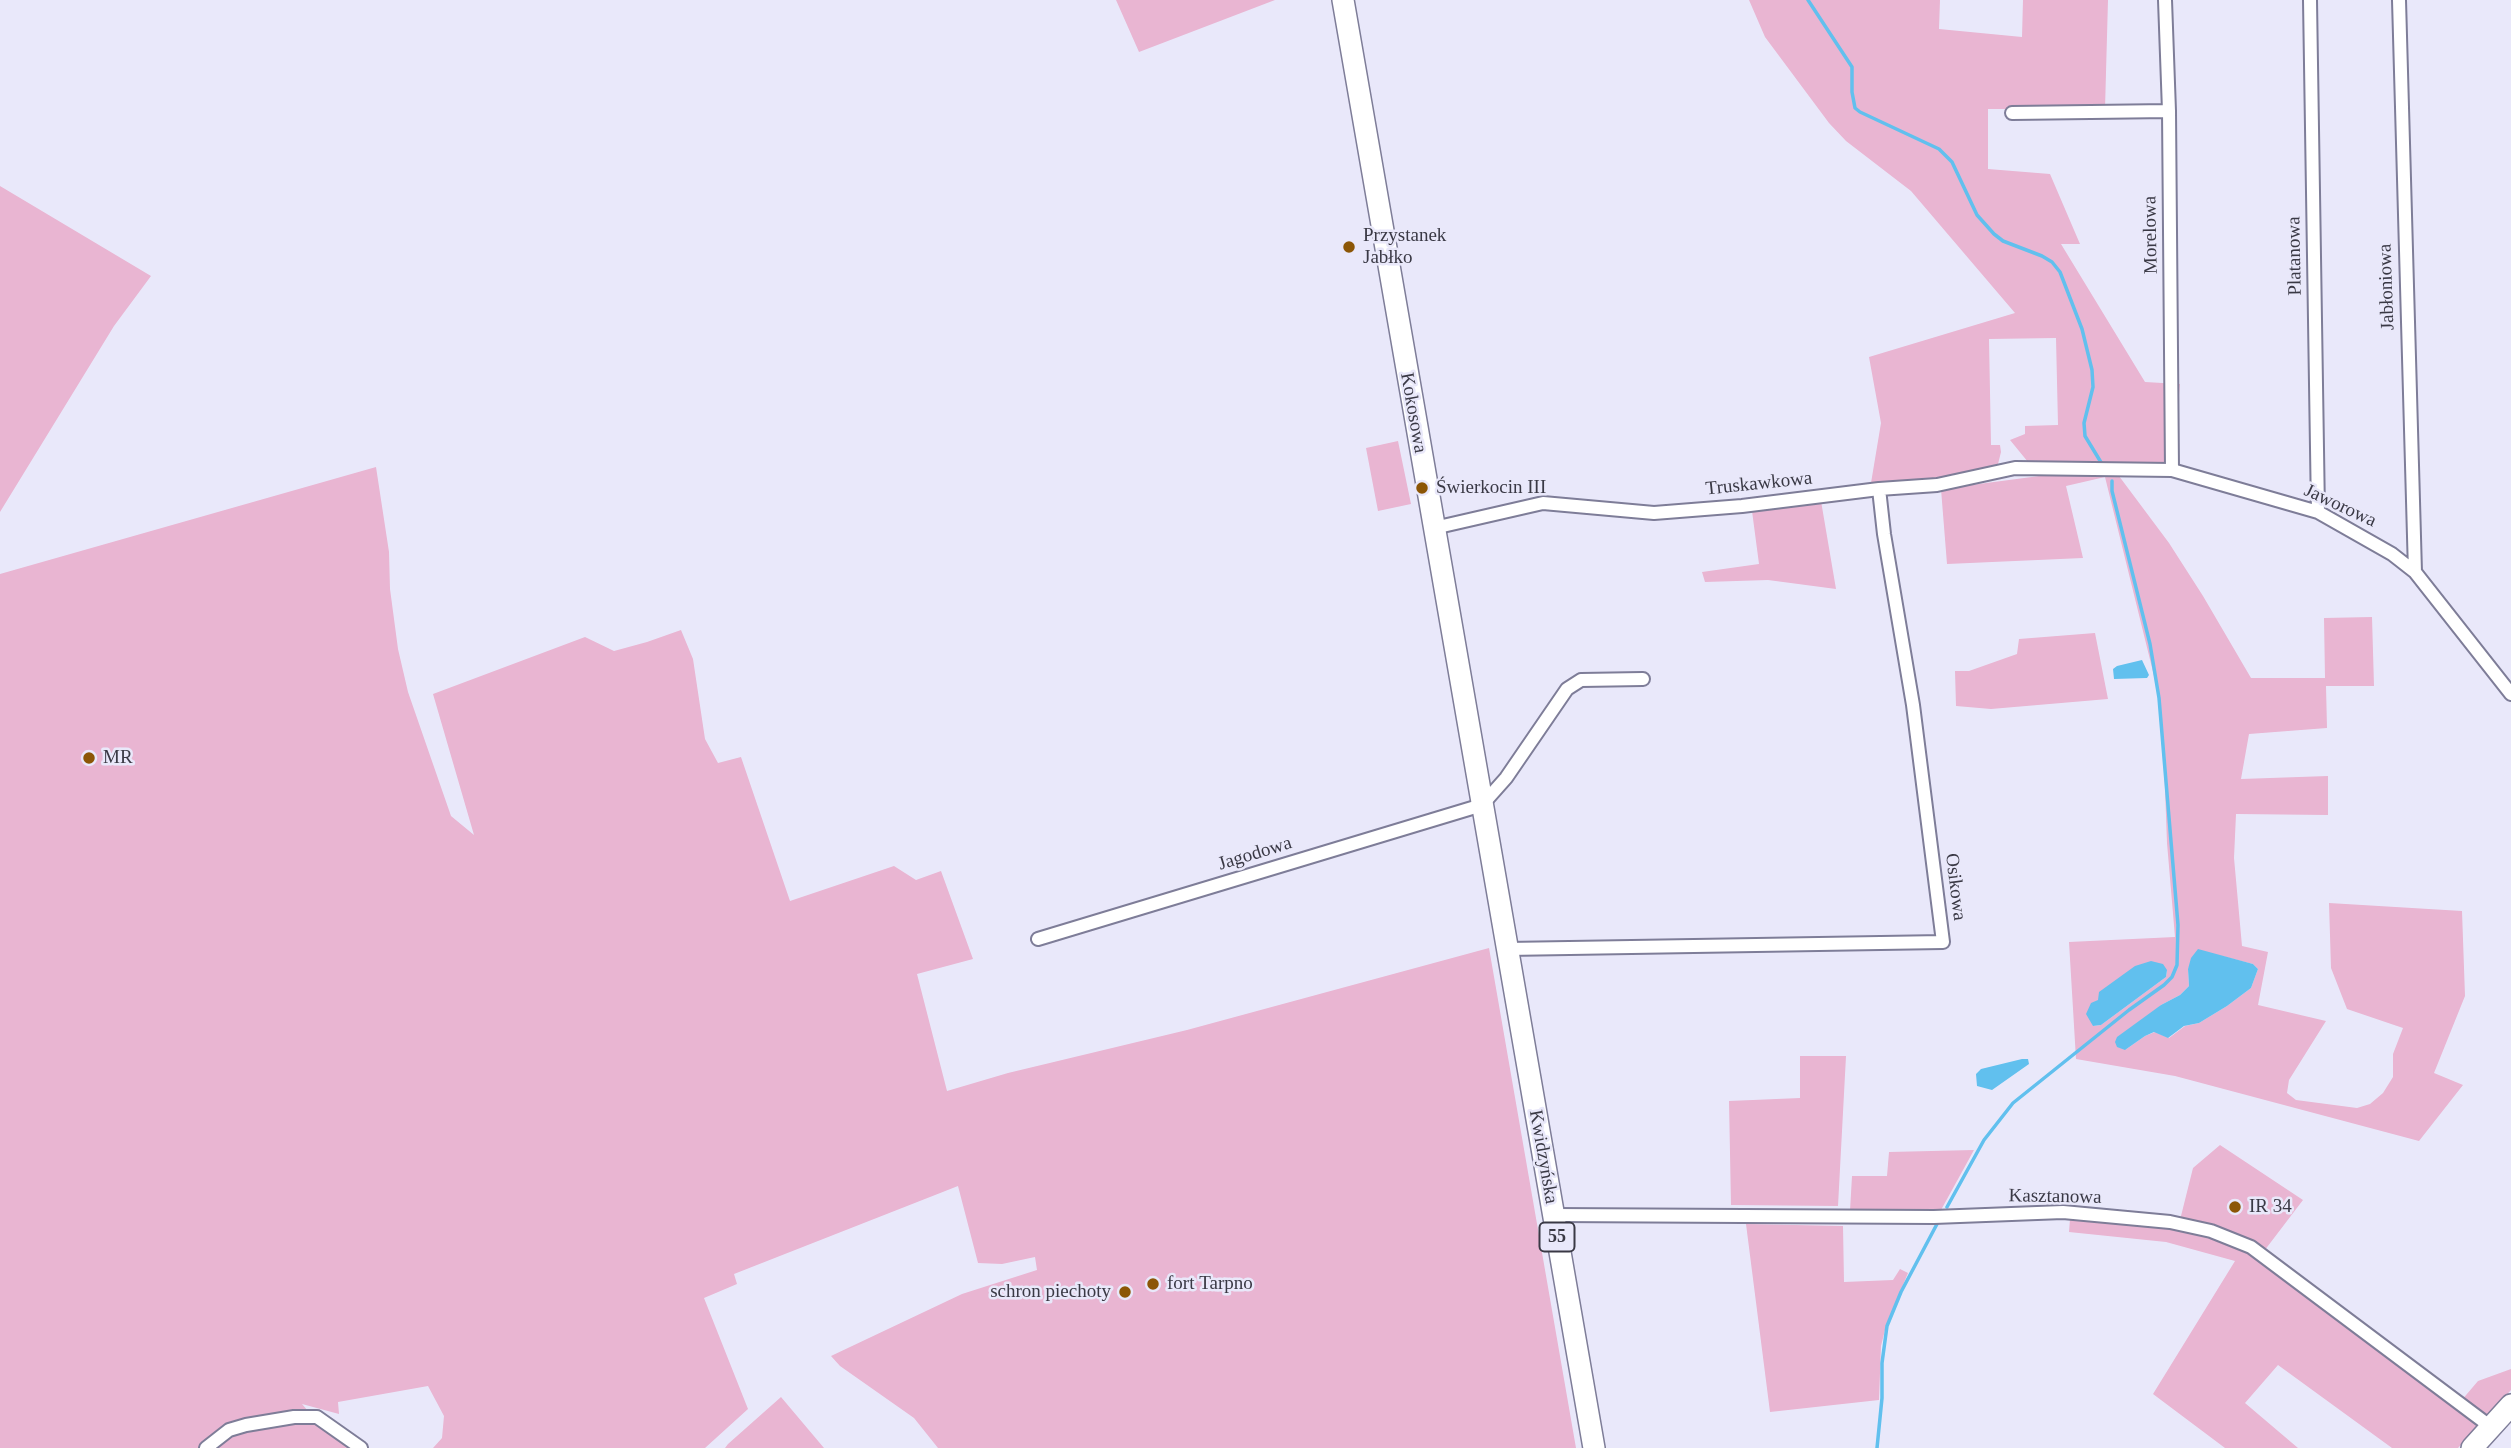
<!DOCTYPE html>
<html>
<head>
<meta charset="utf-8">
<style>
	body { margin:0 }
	canvas { display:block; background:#e9e8fa }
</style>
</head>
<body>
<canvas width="2511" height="1448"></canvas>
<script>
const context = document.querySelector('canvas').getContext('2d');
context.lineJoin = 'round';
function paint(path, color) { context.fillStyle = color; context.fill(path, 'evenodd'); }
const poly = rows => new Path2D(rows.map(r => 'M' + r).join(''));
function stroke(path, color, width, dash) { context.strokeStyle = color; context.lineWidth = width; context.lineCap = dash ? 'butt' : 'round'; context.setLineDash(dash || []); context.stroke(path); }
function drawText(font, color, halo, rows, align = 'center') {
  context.font = font + ' Georgia,serif'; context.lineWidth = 5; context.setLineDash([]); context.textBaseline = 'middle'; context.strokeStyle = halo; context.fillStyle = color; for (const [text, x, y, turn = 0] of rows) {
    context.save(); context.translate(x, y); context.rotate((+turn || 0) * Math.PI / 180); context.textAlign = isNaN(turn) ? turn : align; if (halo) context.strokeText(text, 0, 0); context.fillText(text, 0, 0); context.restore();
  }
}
paint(poly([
	[1116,0,1275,0,1139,52],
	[1749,0,1940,0,1939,29,2022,37,2023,0,2108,0,2105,109,1988,109,1988,169,2050,174,2080,244,2061,244,2145,382,2180,384,2175,441,2166,475,2119,476,2169,543,2203,596,2251,678,2325,678,2324,618,2372,617,2374,686,2326,686,2327,728,2249,734,2241,779,2328,776,2328,815,2236,814,2234,858,2242,946,2268,952,2258,1005,2326,1021,2289,1080,2287,1093,2296,1100,2357,1108,2370,1104,2383,1093,2393,1077,2393,1054,2403,1028,2347,1009,2331,968,2329,903,2462,911,2465,996,2434,1073,2463,1085,2419,1141,2175,1076,2076,1059,2069,942,2175,937,2167,843,2164,761,2157,688,2105,477,2066,486,2083,558,1947,564,1941,489,2062,473,2060,462,2028,462,2010,440,2025,434,2025,426,2058,425,2056,338,1989,339,1991,445,2000,445,2001,452,1998,464,1945,477,1871,483,1881,423,1869,357,2015,313,1911,191,1846,141,1829,123,1765,37],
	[2198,950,2253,964,2258,969,2251,988,2227,1006,2199,1023,2185,1026,2169,1038,2155,1032,2145,1036,2125,1050,2161,1005,2180,995,2189,986,2188,969],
	[2167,970,2166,977,2101,1025,2093,1026,2091,1004],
	[0,186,151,276,114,326,0,512],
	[1398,441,1411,504,1378,511,1366,448],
	[376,467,389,552,390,589,398,649,408,692,451,816,474,835,433,694,585,637,614,651,647,642,681,630,693,659,705,739,718,763,741,757,790,901,894,866,916,880,941,871,973,959,917,974,947,1091,1008,1073,1187,1030,1489,948,1576,1448,938,1448,914,1418,840,1366,831,1356,962,1294,1037,1270,1035,1257,1002,1264,978,1263,958,1186,734,1274,737,1284,704,1298,748,1409,705,1448,433,1448,442,1438,444,1416,428,1386,338,1402,339,1414,302,1404,320,1425,349,1448,0,1448,0,574],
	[1821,501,1836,589,1768,580,1705,582,1702,572,1759,564,1752,511],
	[2095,633,2108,699,1991,709,1956,706,1955,671,1969,671,2017,654,2019,639],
	[1800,1056,1846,1056,1838,1206,1731,1205,1729,1101,1800,1098],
	[2220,1145,2303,1200,2258,1259,2455,1408,2478,1381,2511,1369,2511,1390,2458,1448,2392,1448,2278,1365,2245,1403,2298,1448,2225,1448,2153,1394,2235,1261,2166,1242,2069,1232,2070,1219,2178,1228,2193,1168],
	[1974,1150,1941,1210,1850,1211,1852,1176,1887,1176,1889,1152],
	[1746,1224,1843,1226,1844,1282,1893,1280,1900,1269,1908,1273,1886,1326,1881,1346,1879,1400,1770,1412],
	[781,1397,824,1448,725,1448,728,1444]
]), '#e9b5d2');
paint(poly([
	[2142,660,2149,675,2147,678,2114,679,2113,669,2117,666],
	[2198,949,2253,964,2258,969,2251,988,2227,1006,2199,1023,2184,1026,2168,1038,2154,1032,2145,1036,2125,1050,2117,1047,2115,1042,2117,1037,2161,1005,2180,995,2189,986,2188,969,2191,958],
	[2151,961,2163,964,2167,970,2166,977,2101,1025,2093,1026,2086,1014,2091,1003,2098,1000,2099,992,2135,966],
	[2022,1059,2028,1059,2029,1064,1992,1090,1977,1086,1976,1074,1981,1069]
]), '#61c0ee');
stroke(poly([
	[1808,0,1852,67,1852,92,1855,108,1860,112,1939,149,1952,162,1977,215,1994,234,2003,241,2042,256,2052,262,2060,272,2082,329,2092,370,2093,387,2084,423,2085,436,2102,464],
	[1947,1207,1984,1140,2013,1103,2129,1010,2164,985,2172,977,2177,965,2178,925,2159,698,2150,644,2112,491,2112,481],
	[1877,1448,1882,1398,1882,1363,1887,1326,1901,1292,1937,1224]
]), '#61c0ee', 3.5);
const minor = poly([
	[2165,0,2169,111,2172,470],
	[2310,0,2318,512],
	[2399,0,2415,572],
	[2012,113,2169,111],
	[1434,528,1543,503,1654,513,1742,506,1879,489,1937,485,2015,468,2172,470,2318,512,2392,554,2415,572,2511,694],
	[1038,939,1482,805,1506,778,1567,689,1581,680,1643,679],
	[1507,949,1943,942,1913,705,1884,534,1879,489],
	[1553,1215,1934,1217,2063,1212,2170,1222,2211,1231,2251,1247,2491,1427],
	[206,1448,229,1430,246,1425,294,1417,317,1417,361,1448]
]);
const primary = poly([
	[1343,0,1594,1448],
	[2472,1448,2511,1405]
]);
stroke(minor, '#7e7d98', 16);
stroke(primary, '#7e7d98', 24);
stroke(minor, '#fff', 12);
stroke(primary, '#fff', 21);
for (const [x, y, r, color] of [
	[1349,247,7,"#8c5606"],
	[1422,488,7,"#8c5606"],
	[89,758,7,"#8c5606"],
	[2235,1207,7,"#8c5606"],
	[1153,1284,7,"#8c5606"],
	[1125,1292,7,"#8c5606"]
]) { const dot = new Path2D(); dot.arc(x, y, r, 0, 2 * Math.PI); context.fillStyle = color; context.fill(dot); stroke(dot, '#e9e8fa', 2.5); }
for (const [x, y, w] of [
	[1557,1237,35]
]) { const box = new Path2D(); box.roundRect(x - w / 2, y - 14.5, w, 29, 5); context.fillStyle = '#e9e8fa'; context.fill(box); stroke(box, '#3a3945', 2); }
drawText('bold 18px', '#3a3945', null, [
	["55",1557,1237]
]);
drawText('19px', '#3a3945', '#e9e8fa', [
	["Morelowa",2151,235,-91],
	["Platanowa",2295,256,-91],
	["Jabłoniowa",2387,287,-92],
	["Kokosowa",1413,413,80],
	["Truskawkowa",1759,484,-6],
	["Jaworowa",2340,506,25],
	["Jagodowa",1255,854,-17],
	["Osikowa",1955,887,83],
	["Kwidzyńska",1543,1157,80],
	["Kasztanowa",2055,1197,1]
]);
drawText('19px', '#3a3945', '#e9e8fa', [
	["Przystanek",1363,236],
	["Jabłko",1363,258],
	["Świerkocin III",1436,488],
	["MR",103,758],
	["IR 34",2249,1207],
	["fort Tarpno",1167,1284],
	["schron piechoty",1111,1292,"right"]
], 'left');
</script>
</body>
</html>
